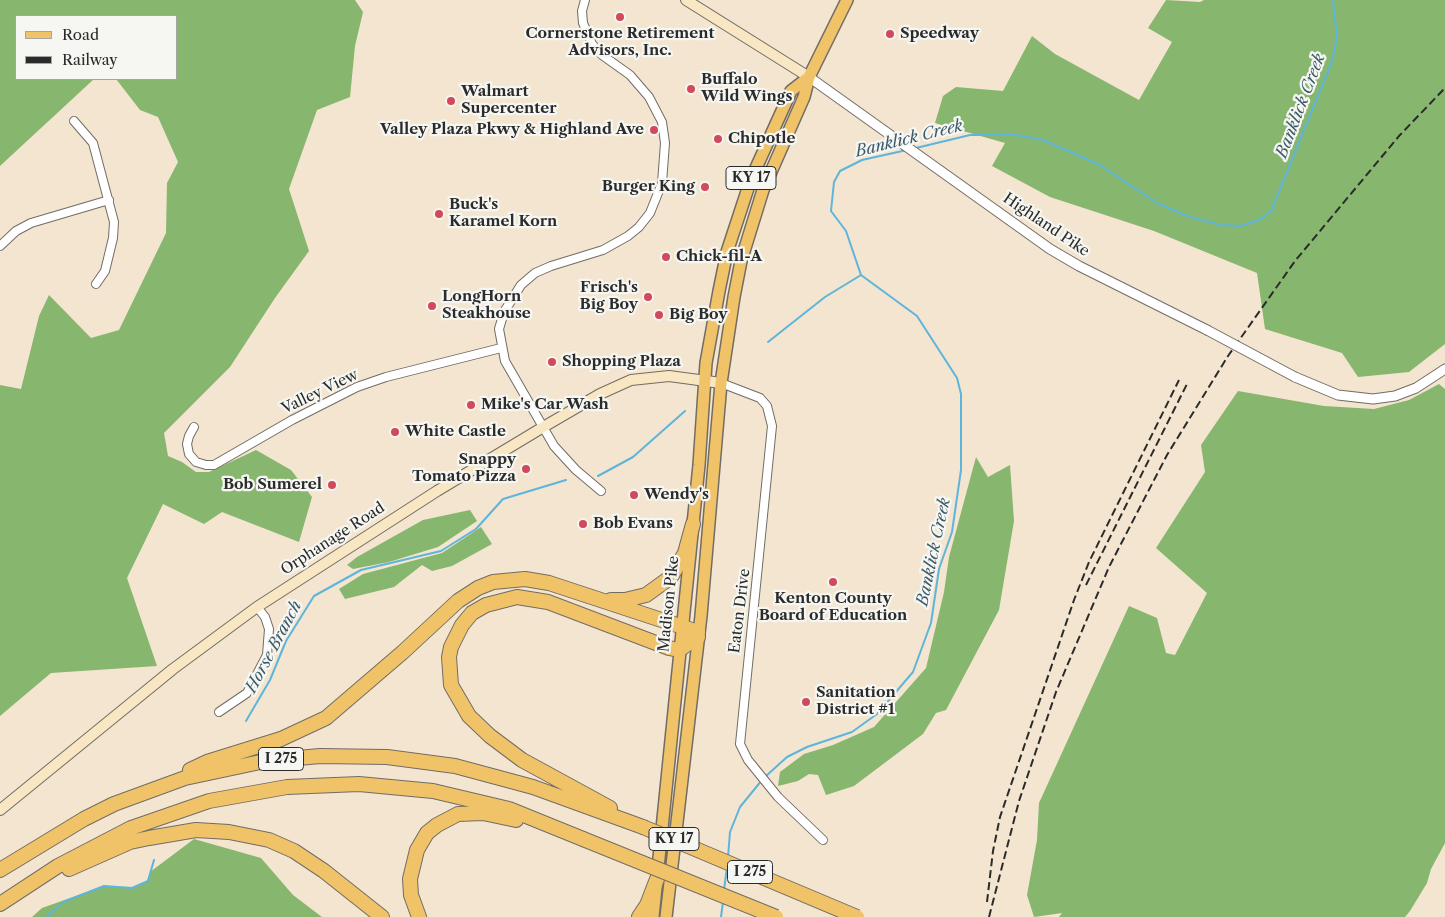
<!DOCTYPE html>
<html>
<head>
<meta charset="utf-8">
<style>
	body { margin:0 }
	#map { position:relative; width:1445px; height:917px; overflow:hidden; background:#f4e5d0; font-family:"Libre Caslon Text",serif }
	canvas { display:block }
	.legend { position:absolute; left:15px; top:15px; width:162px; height:65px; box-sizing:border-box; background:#f6f6f2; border:1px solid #a5a5a2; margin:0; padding:6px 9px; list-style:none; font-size:15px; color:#2b2b2b }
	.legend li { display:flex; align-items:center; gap:10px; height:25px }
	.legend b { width:25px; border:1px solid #a5a5a2 }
</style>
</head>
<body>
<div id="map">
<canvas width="1445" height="917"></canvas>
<ul class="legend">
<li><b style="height:6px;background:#f1c369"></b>Road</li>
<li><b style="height:6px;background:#2b2b2b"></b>Railway</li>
</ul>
</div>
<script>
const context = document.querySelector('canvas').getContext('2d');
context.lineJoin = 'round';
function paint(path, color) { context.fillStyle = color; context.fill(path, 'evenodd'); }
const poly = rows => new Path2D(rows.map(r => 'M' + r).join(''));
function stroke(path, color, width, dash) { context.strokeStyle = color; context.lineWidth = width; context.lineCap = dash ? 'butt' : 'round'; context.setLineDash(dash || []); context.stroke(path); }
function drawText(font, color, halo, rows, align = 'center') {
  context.font = font + ' "Libre Caslon Text",serif'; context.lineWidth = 4.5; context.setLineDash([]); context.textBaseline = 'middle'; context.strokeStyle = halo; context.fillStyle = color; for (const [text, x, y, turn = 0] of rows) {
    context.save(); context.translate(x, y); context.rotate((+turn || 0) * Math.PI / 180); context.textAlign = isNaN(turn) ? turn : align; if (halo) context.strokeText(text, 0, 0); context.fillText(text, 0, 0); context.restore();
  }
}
paint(poly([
	[0,0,355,0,363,12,355,46,350,97,317,110,289,189,309,251,275,298,230,367,164,433,168,456,182,462,196,472,209,472,256,450,291,470,312,497,299,542,222,512,204,524,163,504,127,578,157,666,51,673,0,716,0,385,21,389,39,316,49,295,91,338,119,330,166,233,167,183,178,162,158,117,140,110,116,79,176,79,176,16,16,16,16,79,94,79,0,166],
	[1166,0,1200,2,1204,0,1445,0,1445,344,1409,372,1358,377,1342,353,1265,329,1257,273,1154,231,1050,197,992,166,1005,143,935,123,943,96,956,87,1003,91,1032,36,1055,54,1139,100,1172,42,1148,28],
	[1439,384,1445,389,1445,843,1431,869,1427,883,1410,911,1405,917,1059,917,1062,913,1034,917,1027,895,1037,840,1039,803,1129,606,1157,618,1166,653,1175,655,1207,593,1156,548,1205,472,1201,445,1238,391,1324,406,1374,409,1409,400],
	[976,457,988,477,1010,465,1014,521,999,610,946,710,936,713,923,734,854,786,826,795,818,775,809,774,798,781,778,786,780,772,804,754,833,745,874,727,926,668,944,592,949,557],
	[470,510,477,521,438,547,389,562,353,569,347,565,357,557,423,520],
	[481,527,492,544,452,566,432,571,422,565,394,587,345,599,339,589,363,574,442,553],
	[194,839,261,858,293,895,322,917,32,917,42,908,104,886,132,888,147,881,150,872]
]), '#87b66e');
stroke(poly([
	[916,148,970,135,1016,135,1043,140,1098,164,1159,204,1190,217,1221,225,1241,226,1261,219,1271,211,1331,64,1337,39,1333,0],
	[768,342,825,297,861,275],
	[598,476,633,457,685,411],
	[246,721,270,680,286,641,314,596,361,570,441,551,476,529,503,499,566,480],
	[766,776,787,757,807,747,852,732,877,714,913,672,931,623,939,569,952,532,961,470,961,394,957,378,917,316,861,275,846,231,831,211,834,182,840,171,862,160,907,150],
	[728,857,730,832,740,807,762,780],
	[724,890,727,867],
	[47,917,63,902,104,886,132,888,148,881,154,860],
	[721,917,723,902]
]), '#5db5da', 2);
const minor = poly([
	[585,0,582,11,583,23,592,44,602,55,630,75,649,97,662,122,665,143,662,183,650,213,639,227,628,236,603,250,551,266,535,273,521,285,504,312,499,329,505,361,554,446,576,470,601,491],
	[74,121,93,143,114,222,113,238,105,271,96,284],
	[0,246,16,231,31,223,109,200],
	[721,383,760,398,767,406,772,426,740,744,748,760,778,797,823,840],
	[194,427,189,436,187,444,189,454,196,462,206,465,214,465,292,420,357,387,386,377,501,348],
	[219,712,247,693,267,655,269,629,265,617,257,607]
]);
const tertiary = poly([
	[809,77,1050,249,1079,266,1207,330],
	[1295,377,1338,395,1373,399,1395,396,1416,388,1445,369]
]);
const secondary = poly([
	[686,0,809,77],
	[0,810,173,669,257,607,437,491,545,426,600,394,631,380,669,376,721,383]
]);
const primary = poly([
	[653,917,699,465,706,363,719,291,727,252,751,179,791,91,809,77],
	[666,917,701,616,721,383,734,297,741,261,763,190,804,97,809,77,847,0]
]);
const motorway = poly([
	[611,600,625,600,646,595,671,577,685,553,693,524],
	[190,770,207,762,281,739,326,718,403,652,458,601,478,588,493,582,525,579,549,583,698,632],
	[610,808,522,760,490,736,469,716,451,685,449,657,451,647,462,625,472,613,486,605,517,597,548,602,669,648,679,650,698,637],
	[69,869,130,842,149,838,196,830,229,832,269,840,294,851,324,871,382,917],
	[0,870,84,819,114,804,185,778,265,761,320,756,387,757,455,766,533,787,643,827],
	[0,904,58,866,131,828,209,801,287,787,359,784,433,791,509,809,583,839],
	[419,917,411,895,410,879,417,850,427,833,437,825,458,814,483,813,516,820],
	[639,917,647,905,657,879]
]);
stroke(minor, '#716c65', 10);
stroke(tertiary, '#716c65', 11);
stroke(secondary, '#716c65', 12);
stroke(primary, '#716c65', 14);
stroke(motorway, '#716c65', 16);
stroke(minor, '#fff', 8);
stroke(tertiary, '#fff', 9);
stroke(secondary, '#f9e7c3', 10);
stroke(primary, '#f1c369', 11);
stroke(motorway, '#f1c369', 14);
stroke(poly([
	[1086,585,1187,384],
	[987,902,993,851,1000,817,1074,600,1089,562,1179,380],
	[989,917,1019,801,1056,692,1109,567,1167,455,1228,356,1295,261,1399,136,1445,88]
]), '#2b2b2b', 2, [8, 4]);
const tertiaryBridge = poly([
	[1207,330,1295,377]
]);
const motorwayBridge = poly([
	[643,827,857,917],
	[583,839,776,917]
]);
stroke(tertiaryBridge, '#716c65', 11, []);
stroke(motorwayBridge, '#716c65', 16, []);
stroke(tertiaryBridge, '#fff', 9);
stroke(motorwayBridge, '#f1c369', 14);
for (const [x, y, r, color] of [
	[620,17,5,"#d1495b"],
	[890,34,5,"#d1495b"],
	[691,89,5,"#d1495b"],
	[451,101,5,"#d1495b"],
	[654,130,5,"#d1495b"],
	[718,139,5,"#d1495b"],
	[705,187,5,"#d1495b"],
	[439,214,5,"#d1495b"],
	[666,257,5,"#d1495b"],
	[648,297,5,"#d1495b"],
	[432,306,5,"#d1495b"],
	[659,315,5,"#d1495b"],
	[552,362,5,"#d1495b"],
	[471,405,5,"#d1495b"],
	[395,432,5,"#d1495b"],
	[526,469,5,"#d1495b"],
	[332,485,5,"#d1495b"],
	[634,495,5,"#d1495b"],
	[583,524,5,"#d1495b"],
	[833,582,5,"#d1495b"],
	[806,702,5,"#d1495b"]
]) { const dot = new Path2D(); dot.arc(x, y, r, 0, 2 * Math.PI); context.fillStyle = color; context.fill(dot); stroke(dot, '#f6f6f2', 2); }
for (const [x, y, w] of [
	[751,178,50],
	[281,759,45],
	[674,839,50],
	[750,872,45]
]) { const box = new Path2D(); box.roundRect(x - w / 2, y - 11.5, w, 23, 4); context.fillStyle = '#f6f6f2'; context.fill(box); stroke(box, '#2b2b2b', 1); }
drawText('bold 14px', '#2b2b2b', null, [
	["KY 17",751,178],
	["I 275",281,759],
	["KY 17",674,839],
	["I 275",750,872]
]);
drawText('bold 15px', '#2b2b2b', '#f6f6f2', [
	["Cornerstone Retirement",620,34,"center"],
	["Advisors, Inc.",620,51,"center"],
	["Speedway",900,34],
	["Buffalo",701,80],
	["Wild Wings",701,97],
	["Walmart",461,92],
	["Supercenter",461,109],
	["Valley Plaza Pkwy & Highland Ave",644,130,"right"],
	["Chipotle",728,139],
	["Burger King",695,187,"right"],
	["Buck's",449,205],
	["Karamel Korn",449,222],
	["Chick-fil-A",676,257],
	["Frisch's",638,288,"right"],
	["Big Boy",638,305,"right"],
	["LongHorn",442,297],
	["Steakhouse",442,314],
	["Big Boy",669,315],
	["Shopping Plaza",562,362],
	["Mike's Car Wash",481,405],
	["White Castle",405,432],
	["Snappy",516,460,"right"],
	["Tomato Pizza",516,477,"right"],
	["Bob Sumerel",322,485,"right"],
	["Wendy's",644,495],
	["Bob Evans",593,524],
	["Kenton County",833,599,"center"],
	["Board of Education",833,616,"center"],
	["Sanitation",816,693],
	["District #1",816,710]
], 'left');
drawText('15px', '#2b2b2b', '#f6f6f2', [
	["Highland Pike",1046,225,34],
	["Valley View",320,392,-26],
	["Orphanage Road",333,539,-33],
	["Madison Pike",669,604,-84],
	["Eaton Drive",740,611,-83]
]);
drawText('italic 16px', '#3c5b68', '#f6f6f2', [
	["Banklick Creek",1301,106,-69],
	["Banklick Creek",909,139,-14],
	["Banklick Creek",934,552,-78],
	["Horse Branch",274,647,-62]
]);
</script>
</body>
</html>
